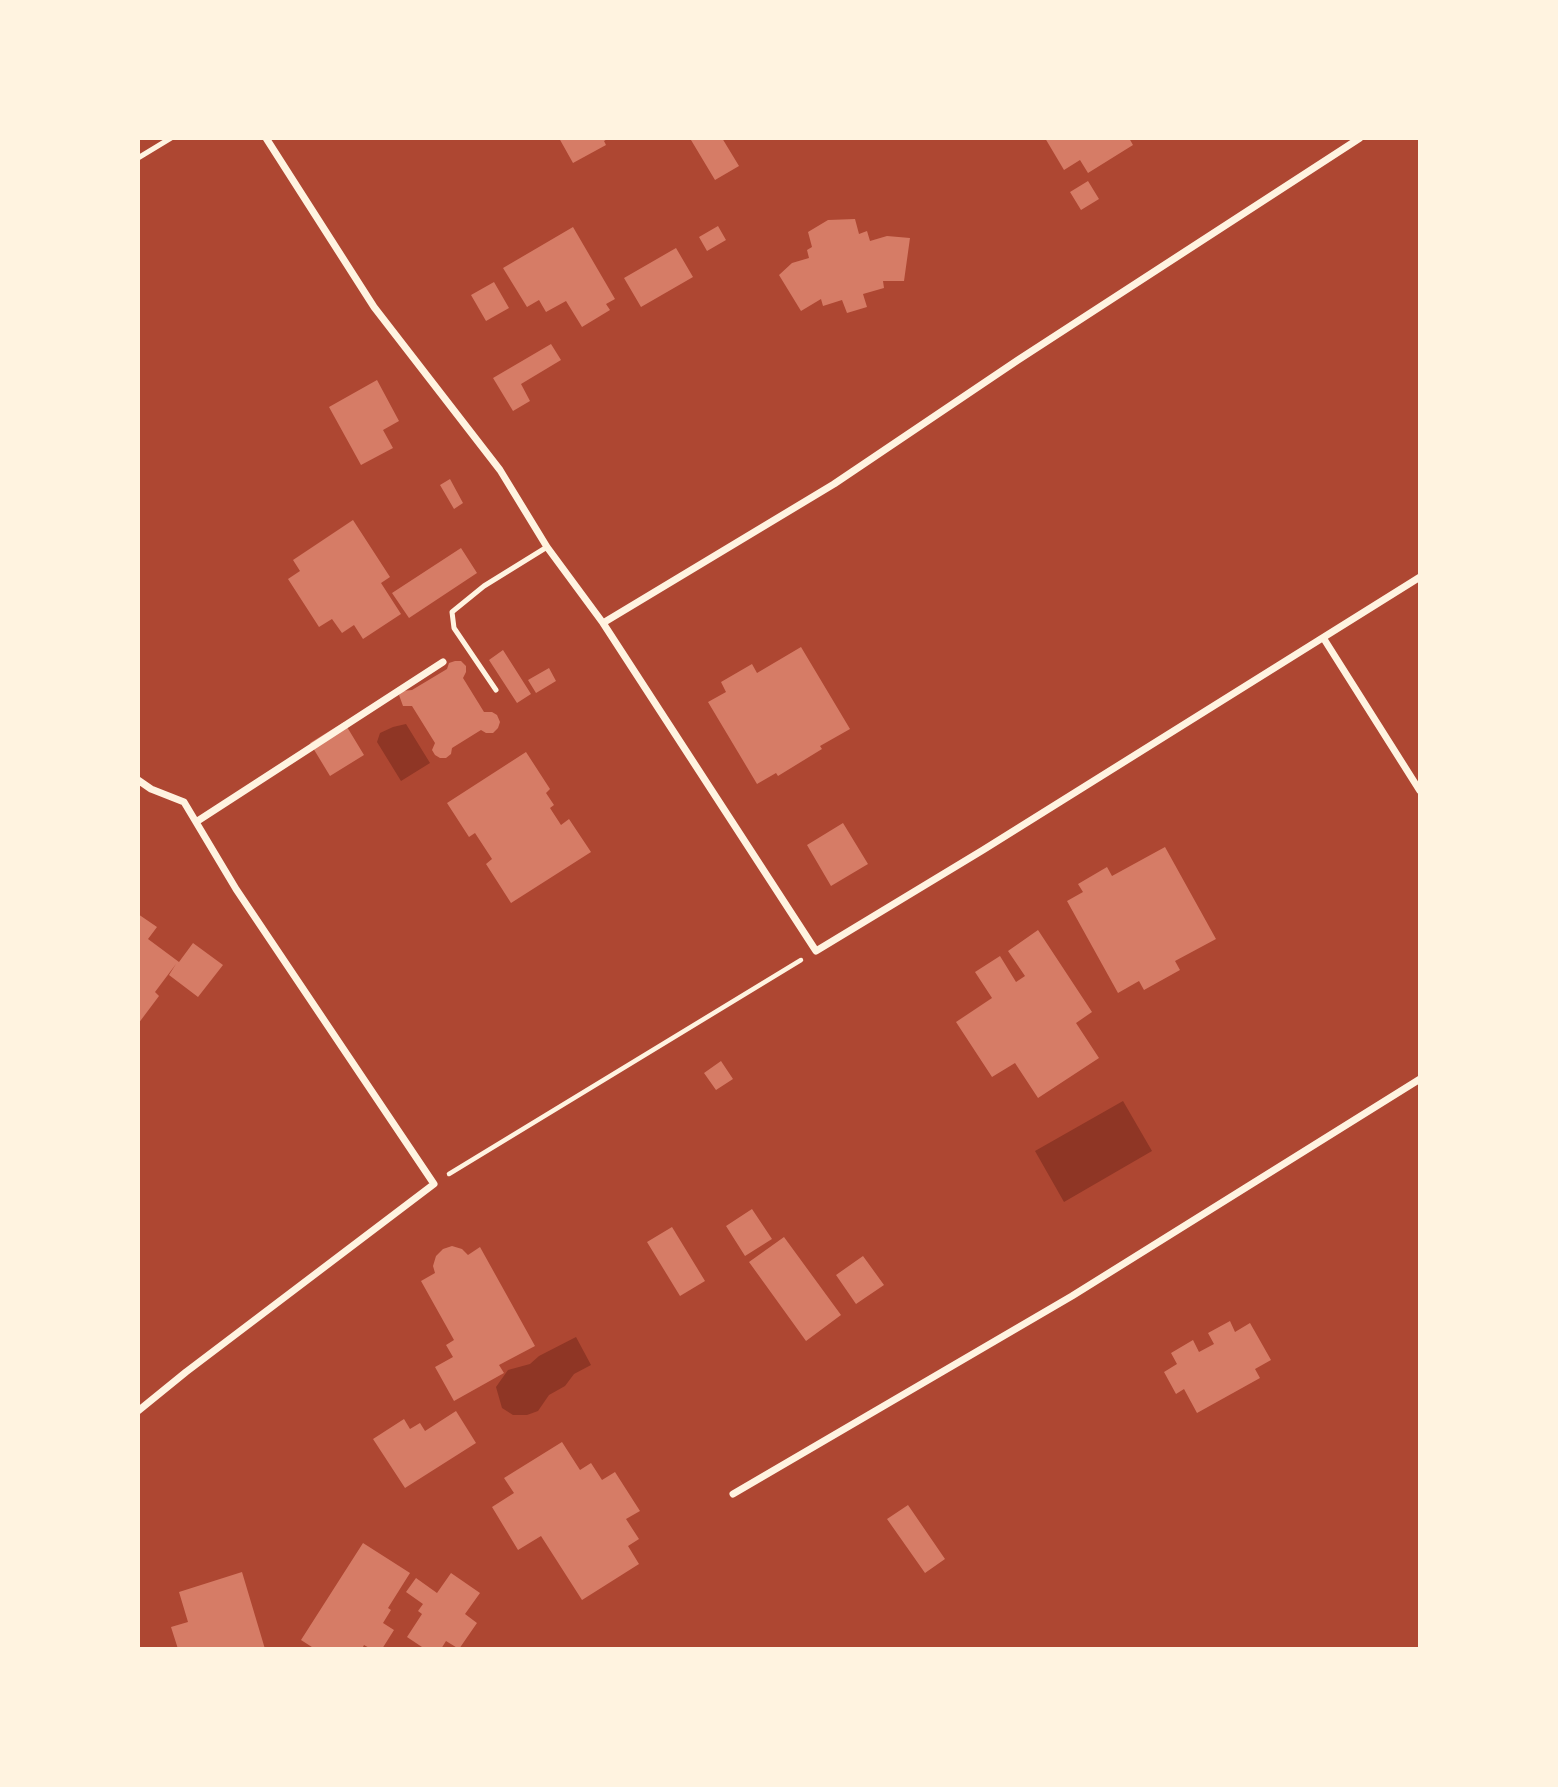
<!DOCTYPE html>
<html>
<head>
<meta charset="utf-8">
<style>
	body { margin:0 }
	#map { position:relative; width:1558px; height:1787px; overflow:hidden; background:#c8553d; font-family:"Fira Sans Condensed",sans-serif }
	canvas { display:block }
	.frame { position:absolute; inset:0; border:140px solid #fff3e0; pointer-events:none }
</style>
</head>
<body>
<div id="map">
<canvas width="1558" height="1787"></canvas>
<div class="frame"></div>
</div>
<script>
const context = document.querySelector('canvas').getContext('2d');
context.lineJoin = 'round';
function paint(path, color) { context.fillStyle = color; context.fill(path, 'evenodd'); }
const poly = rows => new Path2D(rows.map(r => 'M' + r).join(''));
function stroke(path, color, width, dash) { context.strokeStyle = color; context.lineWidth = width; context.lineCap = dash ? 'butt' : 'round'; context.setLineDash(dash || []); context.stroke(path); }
paint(poly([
	[138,138,1420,138,1420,1649,138,1649]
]), '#ae4732');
paint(poly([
	[406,724,430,763,401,781,377,742,380,733,393,727],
	[1123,1101,1152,1151,1064,1202,1035,1151],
	[576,1337,591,1365,574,1374,565,1386,549,1395,538,1411,527,1415,513,1415,502,1408,496,1387,508,1370,530,1364,539,1356]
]), '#8f3625');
paint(poly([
	[559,138,609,138,604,141,606,145,573,163],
	[695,138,722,138,739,166,715,180,691,140],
	[1045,138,1129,138,1133,145,1088,173,1080,160,1064,170],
	[1088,181,1099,199,1081,210,1070,192],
	[855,219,859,234,867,231,870,241,887,236,910,238,904,281,883,281,884,288,863,294,867,307,847,313,842,300,823,306,821,299,801,311,779,275,792,263,809,258,807,250,812,247,808,232,828,220],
	[718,226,726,240,707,251,699,237],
	[573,227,615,299,606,304,610,310,582,327,566,301,546,312,539,300,527,307,503,268],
	[676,248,693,277,641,307,624,278],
	[494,282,509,308,486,321,471,295],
	[551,344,561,360,521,384,530,401,513,411,493,378],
	[377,380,399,421,383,430,393,448,361,465,329,407],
	[450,479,463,503,454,509,440,485],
	[353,520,390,577,381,583,401,614,363,639,354,625,342,633,332,619,319,627,288,579,300,571,293,560],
	[461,548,477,573,409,618,392,593],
	[801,647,850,729,820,746,822,749,778,776,776,773,757,784,708,702,726,692,721,682,752,664,757,673],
	[503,650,531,694,517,703,489,660],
	[455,661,461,661,466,666,466,672,463,678,484,712,492,712,497,715,500,722,498,728,493,733,486,733,481,730,452,748,451,754,446,758,440,758,435,755,432,750,435,743,412,706,403,706,399,695,402,691,412,690,447,669,449,663],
	[549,668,556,681,536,693,528,680],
	[344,722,364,755,330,776,310,743],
	[526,752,550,789,546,793,554,805,550,808,561,825,569,819,591,852,511,903,486,864,492,859,475,833,469,837,447,803],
	[843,823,868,864,831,886,807,845],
	[1165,847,1216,939,1175,961,1180,970,1144,990,1139,981,1118,993,1067,901,1083,892,1078,884,1107,867,1112,876],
	[138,914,157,927,148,939,179,962,193,943,223,965,198,997,169,975,176,964,155,992,159,996,138,1024],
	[1038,930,1092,1012,1076,1023,1099,1058,1038,1098,1015,1063,992,1077,956,1022,992,998,975,972,1000,956,1016,982,1025,976,1008,951],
	[721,1061,733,1079,716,1090,704,1073],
	[752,1209,772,1239,745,1256,726,1226],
	[672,1227,705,1281,680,1296,647,1242],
	[784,1237,841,1315,806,1341,749,1262],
	[452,1246,462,1249,468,1255,480,1247,535,1346,499,1365,504,1373,454,1401,435,1367,453,1357,446,1345,454,1340,421,1281,435,1273,433,1266,436,1256,443,1249],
	[863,1256,884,1285,856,1304,836,1275],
	[1230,1321,1235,1332,1250,1323,1271,1360,1255,1369,1260,1378,1197,1413,1184,1389,1176,1394,1164,1372,1177,1364,1171,1353,1193,1340,1199,1352,1214,1344,1208,1333],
	[456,1411,476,1443,405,1488,373,1439,404,1419,410,1429,420,1423,425,1431],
	[562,1442,580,1470,591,1463,602,1480,615,1472,640,1511,626,1519,639,1539,628,1546,639,1564,582,1600,541,1536,518,1550,492,1507,514,1493,504,1478],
	[908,1505,945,1559,925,1573,887,1519],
	[363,1543,410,1573,388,1608,391,1610,383,1623,394,1630,382,1649,371,1649,364,1645,362,1649,315,1649,301,1640],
	[242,1572,265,1649,178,1649,171,1627,188,1622,179,1592],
	[451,1573,480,1593,465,1614,477,1623,459,1649,446,1641,441,1649,425,1649,407,1637,422,1614,418,1611,423,1604,406,1592,416,1578,437,1593]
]), '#d67c66');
stroke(poly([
	[449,1174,801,960]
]), '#fff3e0', 4.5);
stroke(poly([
	[138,158,171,138],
	[496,690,454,628,452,612,484,586,547,547]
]), '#fff3e0', 5);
stroke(poly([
	[266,138,374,307,500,470,547,547,603,623,816,951,983,850,1420,577],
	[603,623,834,484,1018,360,1360,138],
	[1324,639,1420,791],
	[138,780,151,789,184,802,236,889,434,1184,186,1372,138,1411],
	[196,822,443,662],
	[733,1494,1072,1296,1420,1079]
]), '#fff3e0', 7);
</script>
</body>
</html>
